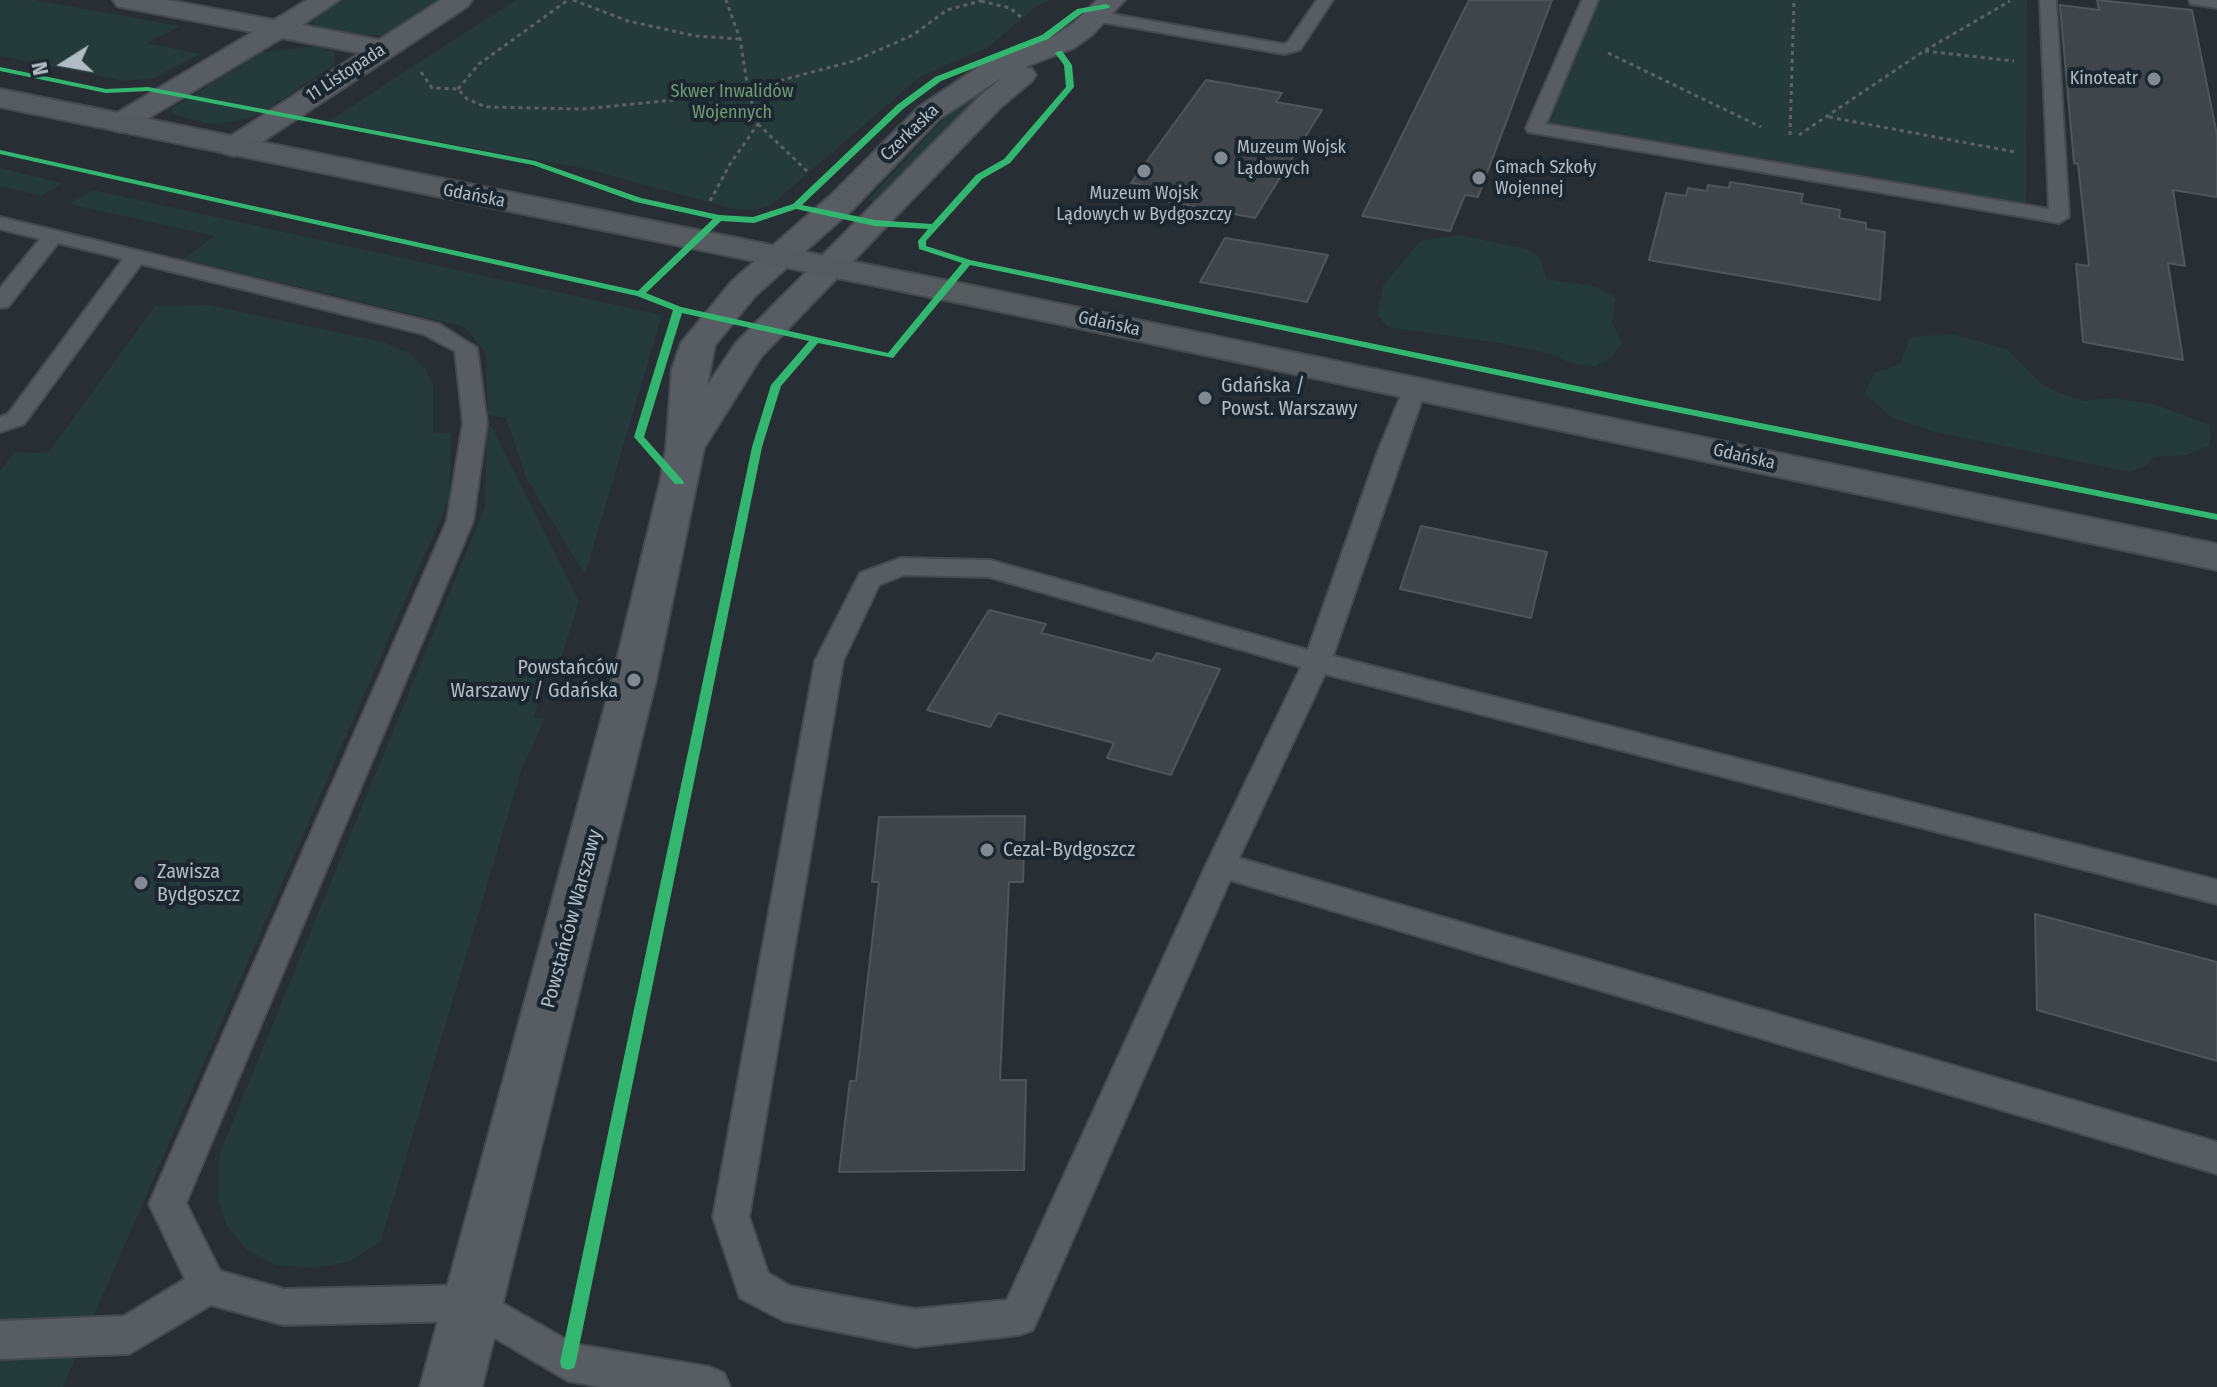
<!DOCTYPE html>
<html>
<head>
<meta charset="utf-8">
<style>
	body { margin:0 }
	#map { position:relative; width:2217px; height:1387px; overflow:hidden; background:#272e34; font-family:"Fira Sans Condensed",sans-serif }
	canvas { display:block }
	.north { position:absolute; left:24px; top:24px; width:80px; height:80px; -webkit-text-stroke:6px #1b262e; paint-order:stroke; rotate:259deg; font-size:22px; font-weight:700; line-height:32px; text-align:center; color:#b1bcc5 }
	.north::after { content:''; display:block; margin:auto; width:28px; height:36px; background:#b1bcc5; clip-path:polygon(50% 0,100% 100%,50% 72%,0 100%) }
</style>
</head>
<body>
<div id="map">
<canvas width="2217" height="1387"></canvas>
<div class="north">N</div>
</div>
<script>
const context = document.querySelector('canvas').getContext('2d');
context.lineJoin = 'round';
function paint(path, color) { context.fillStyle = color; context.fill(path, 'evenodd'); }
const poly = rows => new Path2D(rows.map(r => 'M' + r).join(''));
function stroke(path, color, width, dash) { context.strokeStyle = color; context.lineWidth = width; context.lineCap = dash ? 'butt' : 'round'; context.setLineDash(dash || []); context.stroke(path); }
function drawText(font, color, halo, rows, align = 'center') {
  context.font = font + ' "Fira Sans Condensed",sans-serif'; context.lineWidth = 8; context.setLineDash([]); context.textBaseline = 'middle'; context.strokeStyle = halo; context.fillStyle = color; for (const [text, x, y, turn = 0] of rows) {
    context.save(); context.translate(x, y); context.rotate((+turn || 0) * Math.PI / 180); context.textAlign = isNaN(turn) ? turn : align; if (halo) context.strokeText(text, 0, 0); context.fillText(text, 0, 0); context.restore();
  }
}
paint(poly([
	[0,0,35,0,180,26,147,43,200,54,154,78,125,81,0,56],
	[341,0,443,0,395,31,382,35,363,35,313,26,316,15],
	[515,0,1051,0,1037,6,987,48,921,76,771,205,754,210,734,209,586,169,329,121],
	[1593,0,2027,0,2026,211,1537,127],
	[319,46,335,53,334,65,260,114,233,122,209,124,173,114,171,109,262,52],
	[979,90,984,93,882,204,868,200,950,112],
	[0,168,62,183,41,196,0,186],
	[93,190,662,315,585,575,527,480,506,418,488,415,486,353,465,327,183,259,214,236,69,204],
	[1459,235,1527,249,1539,256,1547,279,1594,286,1616,298,1612,322,1622,342,1612,357,1596,366,1573,364,1551,354,1505,344,1388,327,1377,315,1383,286,1420,241],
	[209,305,383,342,411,354,426,370,433,385,433,433,451,433,449,499,63,1387,0,1387,0,471,15,452,48,453,155,306],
	[1953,334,2006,349,2039,382,2056,392,2085,401,2113,398,2153,404,2210,425,2210,445,2187,455,2154,457,2146,466,2129,472,1936,432,1892,418,1864,393,1874,373,1900,364,1910,337],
	[487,426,492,427,579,601,558,668,546,669,534,717,545,718,522,768,381,1241,349,1262,310,1268,276,1265,247,1250,227,1226,218,1201,219,1155,485,507]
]), '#253a3a');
const building = poly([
	[1469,0,1552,0,1478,197,1465,195,1450,231,1362,216,1469,0],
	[2097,0,2192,10,2217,135,2217,197,2173,190,2185,266,2168,263,2183,360,2083,342,2076,264,2089,266,2078,164,2074,163,2060,5,2099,10,2097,0],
	[1206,80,1282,93,1276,102,1322,110,1255,218,1132,195,1140,184,1131,183,1206,80],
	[1730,182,1803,194,1801,203,1840,210,1839,218,1866,223,1866,229,1885,232,1880,300,1649,260,1666,193,1686,196,1688,188,1707,191,1708,185,1729,188,1730,182],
	[1225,238,1328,255,1307,302,1200,282,1225,238],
	[1421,526,1547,552,1531,618,1400,589,1421,526],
	[989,610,1046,624,1041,633,1152,661,1157,653,1220,669,1171,775,1107,758,1114,743,998,713,990,727,927,710,989,610],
	[1025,816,1023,882,1009,882,1000,1080,1026,1080,1024,1170,839,1172,850,1081,856,1081,879,882,872,882,879,817,1025,816],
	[2035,914,2217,962,2217,1061,2037,1010,2035,914]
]);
paint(building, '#3f454a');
stroke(building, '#4f565b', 2);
const service = poly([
	[1317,0,1333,0,1300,50,1284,54,1095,21,1087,16,1095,11,1283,44,1288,42,1317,0],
	[1582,0,1598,0,1546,124,2049,209,2040,0,2056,0,2069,217,2059,223,1528,132,1526,128,1582,0],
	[2189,0,2217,0,2217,8,2191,4,2189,0],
	[0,217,439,324,477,348,487,423,473,521,186,1203,220,1271,284,1289,471,1285,574,1344,710,1367,724,1373,730,1387,600,1387,568,1381,466,1321,284,1325,211,1305,129,1354,0,1359,0,1321,124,1316,185,1279,149,1204,447,521,463,423,455,351,423,334,141,264,24,424,0,432,0,417,8,414,123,259,58,243,8,307,0,308,0,288,40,239,0,229,0,217],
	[1415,381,1423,383,1426,388,1333,656,2217,880,2217,904,1325,674,1239,858,2217,1142,2217,1174,1230,880,1033,1330,1019,1335,915,1347,784,1321,740,1298,713,1217,815,661,860,573,901,558,990,560,1308,650,1378,451,1404,388,1407,383,1415,381],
	[904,575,989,577,1301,667,1206,865,1007,1300,915,1309,790,1286,768,1273,749,1217,843,661,879,585,904,575]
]);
const minor = poly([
	[113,0,168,0,274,20,307,0,339,0,302,25,379,40,441,0,472,0,468,6,245,153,234,156,223,153,219,147,223,141,360,53,282,38,130,129,120,132,110,129,105,123,110,117,253,32,126,8,117,6,113,0]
]);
const tertiary = poly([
	[1097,0,1125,0,1092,35,1074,48,1025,67,1032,69,1036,75,1032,81,1000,108,761,357,704,448,656,680,482,1387,420,1387,612,680,660,482,666,449,672,369,681,343,732,281,831,195,919,107,980,66,1054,36,1074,23,1097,0],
	[1003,77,980,96,735,344,707,386,715,345,756,295,853,209,939,119,1003,77]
]);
const secondary = poly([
	[0,89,979,287,2217,544,2217,570,979,307,0,107,0,89]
]);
stroke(service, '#454a4f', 4);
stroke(minor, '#454a4f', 4);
stroke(tertiary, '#454a4f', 4);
stroke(secondary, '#454a4f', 4);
stroke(poly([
	[573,0,628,21,696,36,740,39],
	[981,1,1010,8,1022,18],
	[1925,51,2014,61],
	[1608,53,1761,127],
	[421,72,432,88,458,89,467,99,486,107,583,109,674,100,748,89,854,61,913,35,947,10,984,0],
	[458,89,479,64,568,0],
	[1829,117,2015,152],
	[758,124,809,173],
	[1790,135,1794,0],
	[1799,135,1924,51,2010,1],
	[710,201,730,164,758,124,748,89,740,39,726,0]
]), '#5b6166', 3, [4, 4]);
paint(service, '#575d62');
paint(minor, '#575d62');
paint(tertiary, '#575d62');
paint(secondary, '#565b60');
paint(poly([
	[1106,4,1110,6,1109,8,1082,13,1048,39,941,81,903,109,802,205,875,220,932,224,976,175,1004,159,1066,87,1064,65,1055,53,1059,51,1062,51,1072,65,1074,87,1010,163,982,179,926,241,926,246,970,260,1640,399,2217,514,2217,520,1640,405,970,265,893,358,818,343,781,386,762,447,576,1362,574,1368,568,1370,562,1368,560,1362,752,447,771,385,809,341,682,313,644,437,684,482,683,484,675,484,634,437,673,310,637,296,0,154,0,150,638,291,713,219,636,202,533,165,148,91,106,93,0,71,0,67,106,89,148,87,535,161,641,198,719,215,753,217,793,204,897,105,935,77,1042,35,1077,9,1106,4],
	[796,209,875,226,928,229,918,241,919,249,962,263,888,353,681,307,646,293,721,221,754,223,796,209]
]), '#33b770');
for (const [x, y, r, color] of [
	[2154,79,8,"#818a92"],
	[1221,158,8,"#818a92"],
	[1144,171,8,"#818a92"],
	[1479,178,8,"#818a92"],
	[1205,398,8,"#818a92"],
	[634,680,8,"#818a92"],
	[987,850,8,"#818a92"],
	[141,883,8,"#818a92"]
]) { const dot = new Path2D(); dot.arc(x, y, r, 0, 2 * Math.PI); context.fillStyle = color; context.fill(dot); stroke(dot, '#1b262e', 3); }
drawText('18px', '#b1bcc5', '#1b262e', [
	["11 Listopada",346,73,-33],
	["Czerkaska",910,133,-44],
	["Gdańska",474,196,11],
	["Gdańska",1109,324,12],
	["Gdańska",1744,457,13]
]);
drawText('18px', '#b1bcc5', '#1b262e', [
	["Kinoteatr",2138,79,"right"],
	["Muzeum Wojsk",1237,148],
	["Lądowych",1237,169],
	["Gmach Szkoły",1495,168],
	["Wojennej",1495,189],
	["Muzeum Wojsk",1144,194,"center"],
	["Lądowych w Bydgoszczy",1144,215,"center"]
], 'left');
drawText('18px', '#709a74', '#1b262e', [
	["Skwer Inwalidów",732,92],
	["Wojennych",732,113]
]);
drawText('20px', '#b1bcc5', '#1b262e', [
	["Gdańska /",1221,386],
	["Powst. Warszawy",1221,409],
	["Powstańców",618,668,"right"],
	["Warszawy / Gdańska",618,691,"right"],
	["Cezal-Bydgoszcz",1003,850],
	["Zawisza",157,872],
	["Bydgoszcz",157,895]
], 'left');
drawText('20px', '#b1bcc5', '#1b262e', [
	["Powstańców Warszawy",572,919,-75]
]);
</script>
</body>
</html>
